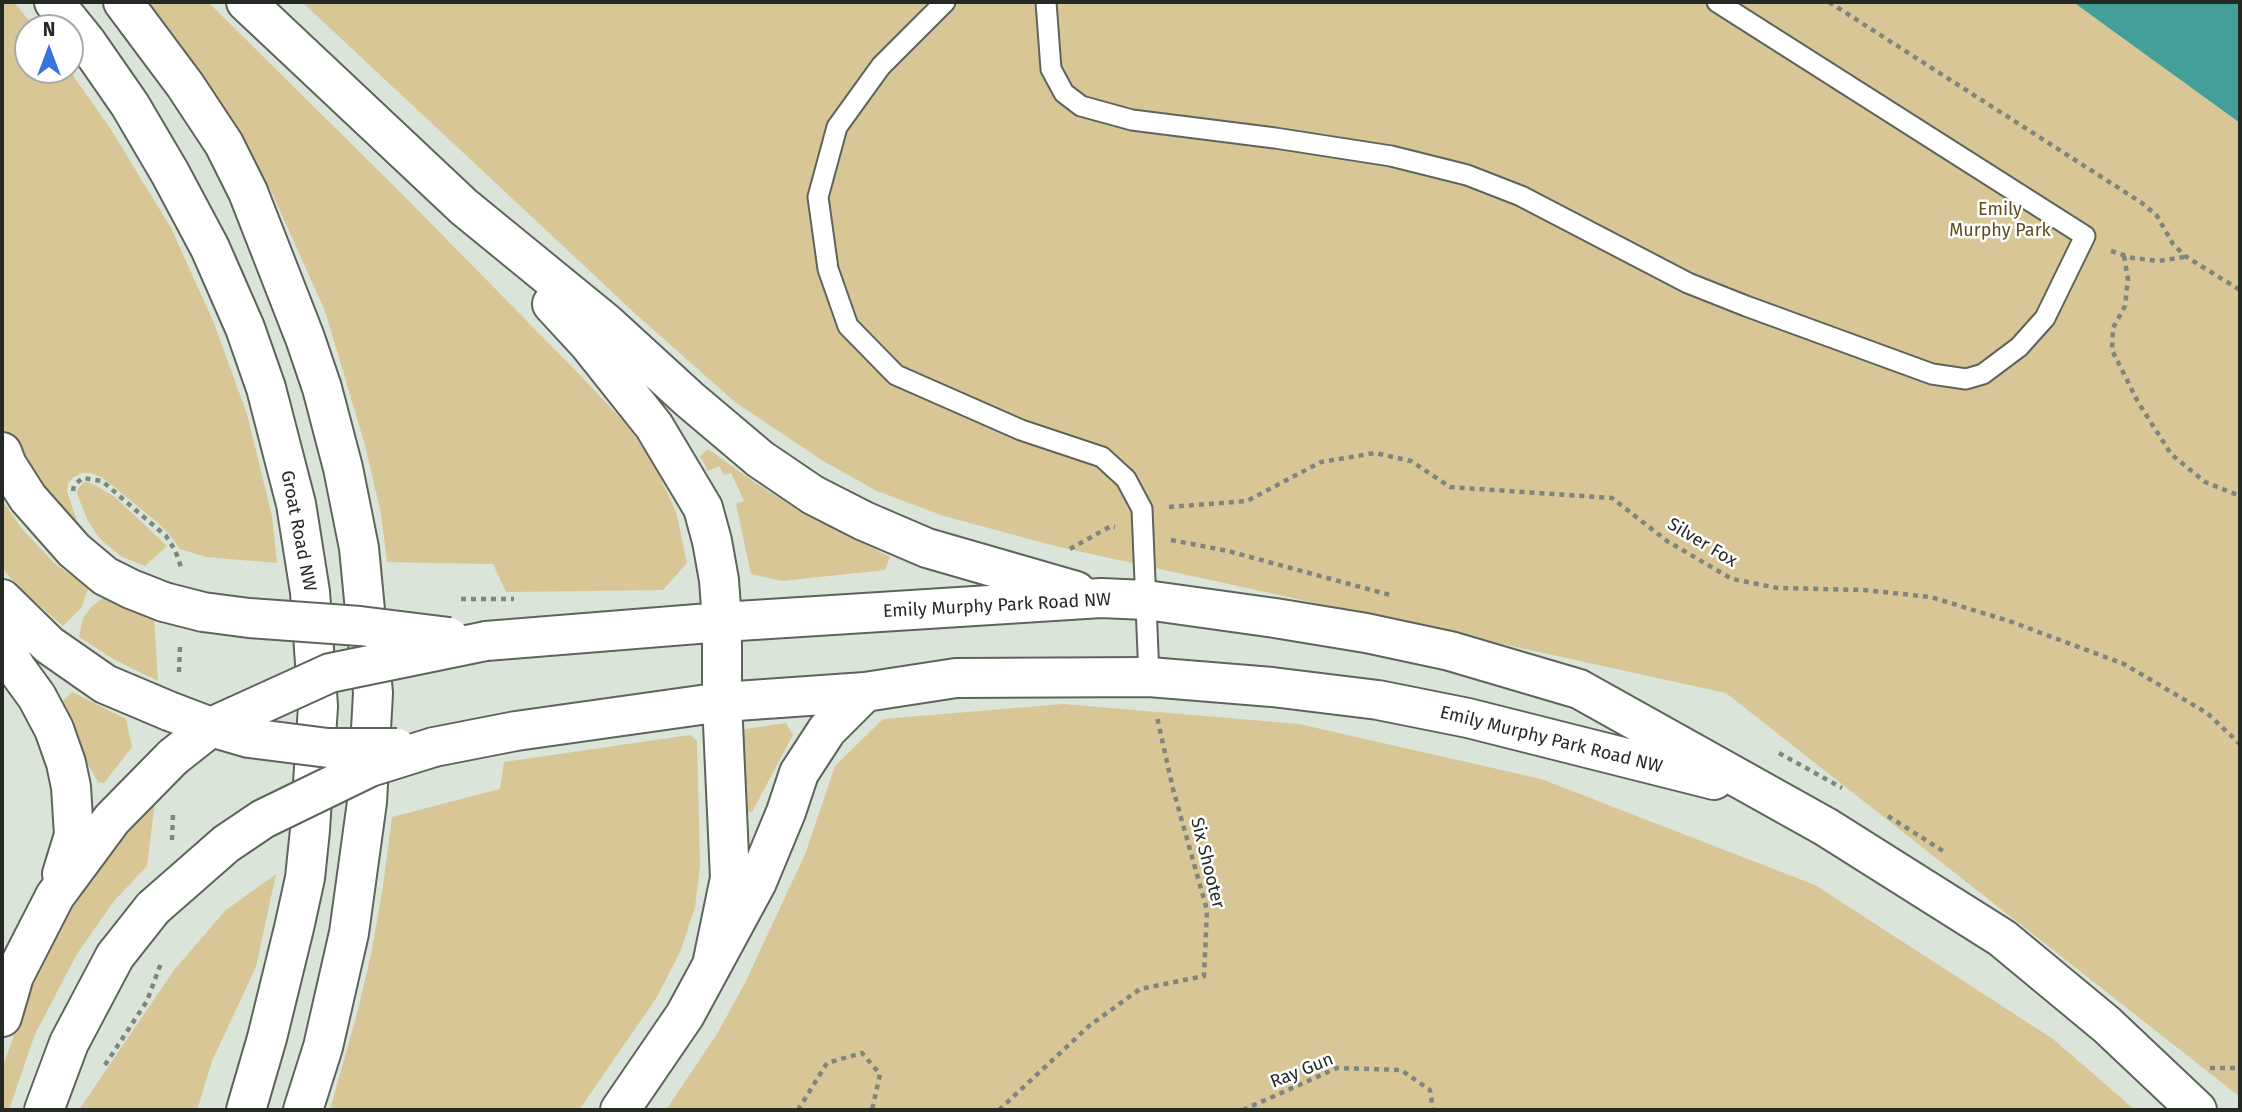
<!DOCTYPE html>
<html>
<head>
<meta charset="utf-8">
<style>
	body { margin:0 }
	#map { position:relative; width:2242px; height:1112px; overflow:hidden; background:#dae4d8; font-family:"Fira Sans",sans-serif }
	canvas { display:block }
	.frame { position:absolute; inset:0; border:4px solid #252924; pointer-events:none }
	.north { position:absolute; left:14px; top:14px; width:70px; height:70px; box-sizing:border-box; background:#fff; border:2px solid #a8a9a7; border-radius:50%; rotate:0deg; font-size:19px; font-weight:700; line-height:28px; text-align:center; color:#252924 }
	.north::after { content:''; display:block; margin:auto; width:24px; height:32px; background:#3972e1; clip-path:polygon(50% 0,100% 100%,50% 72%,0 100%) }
</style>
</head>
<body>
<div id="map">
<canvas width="2242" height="1112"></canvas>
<div class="frame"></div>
<div class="north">N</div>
</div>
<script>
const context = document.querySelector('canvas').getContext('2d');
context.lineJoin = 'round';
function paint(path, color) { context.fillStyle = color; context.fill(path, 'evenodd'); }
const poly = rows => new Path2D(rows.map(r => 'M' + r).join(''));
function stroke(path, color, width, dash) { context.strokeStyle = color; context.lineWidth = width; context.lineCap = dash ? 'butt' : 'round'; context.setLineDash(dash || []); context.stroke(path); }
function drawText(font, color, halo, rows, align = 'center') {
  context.font = font + ' "Fira Sans",sans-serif'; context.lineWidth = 5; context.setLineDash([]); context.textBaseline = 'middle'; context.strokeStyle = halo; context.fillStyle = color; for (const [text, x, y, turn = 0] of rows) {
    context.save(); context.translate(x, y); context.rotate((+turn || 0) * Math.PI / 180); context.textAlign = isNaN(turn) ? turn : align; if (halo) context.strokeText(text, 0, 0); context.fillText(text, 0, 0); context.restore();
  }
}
paint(poly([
	[2,2,14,2,35,28,28,28,28,70,69,70,110,128,171,228,214,323,247,414,272,516,277,563,206,557,180,549,169,534,158,523,113,486,101,477,91,473,82,473,74,477,68,483,67,491,77,521,88,537,11,453,2,432],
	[148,2,208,2,404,196,577,372,625,423,654,464,676,512,687,563,663,590,506,592,493,564,387,562,381,514,365,445,325,311,272,193,219,100],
	[302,2,2073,2,2240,123,2240,1097,1726,693,1055,546,944,516,877,491,823,461,735,402,639,317],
	[708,449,757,484,799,510,890,557,885,570,782,581,751,574,736,504,744,501,731,473,724,475,719,466,708,471,700,456],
	[84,482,91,483,115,497,167,546,145,566,122,557,100,539,88,521,77,494,78,489],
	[2,500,23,530,55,564,89,587,81,608,63,626,18,587,2,568],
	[105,597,139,613,154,618,158,681,115,660,79,637,83,618,92,606],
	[72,692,126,719,132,747,104,783,98,782,77,745,59,705],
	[1063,704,1299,724,1541,779,1815,885,2053,1039,2135,1110,666,1110,717,1034,745,983,806,852,835,766,883,719],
	[786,723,793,735,752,812,737,810,732,731],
	[690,735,697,741,700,866,695,907,681,950,657,997,579,1110,330,1110,358,1010,372,950,383,886,392,817,500,789,504,762],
	[155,802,147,866,114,901,77,954,35,1034,9,1110,2,1110,2,1069,28,995,68,915,104,860],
	[276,874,256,967,212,1061,197,1110,79,1110,174,970,226,910]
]), '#d8c696');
paint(poly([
	[2073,2,2240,2,2240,123]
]), '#439f98');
const lane = poly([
	[945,2,881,66,837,127,818,197,828,269,848,326,896,375,1021,430,1102,457,1126,479,1142,509,1149,677],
	[1046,2,1051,69,1064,93,1081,106,1132,120,1275,138,1391,156,1467,175,1521,196,1688,283,1746,306,1932,374,1966,379,1983,374,2019,347,2045,318,2085,236,1717,2]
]);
const secondary = poly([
	[54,2,87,43,130,105,170,173,210,248,245,328,266,388,296,504,310,592,318,706,310,830,305,878,294,928,267,1038,246,1110],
	[123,2,185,85,224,144,248,192,305,338,322,388,343,468,359,548,373,693,367,802,349,933,323,1047,303,1110],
	[246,2,464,207,606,323,689,399,760,459,813,495,864,521,927,548,1076,591],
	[552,304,588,343,654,426,703,508,712,541,719,580,722,622,722,702,730,878,712,965],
	[2,452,7,465,28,498,74,550,105,576,131,589,164,602],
	[2,599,49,645,105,684,169,711],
	[486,641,722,622,1101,598,1146,600,1275,618,1366,633,1450,651,1579,689,1826,827,2002,938,2107,1025,2197,1110],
	[2,642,16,668,37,697,54,729,66,763,71,787,74,835,62,874],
	[434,747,516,731,722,702,865,692,956,678,1149,677,1272,687,1378,700,1468,718,1714,780],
	[2,1017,14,976,55,896,112,819,173,757],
	[44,1110,69,1043,115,956,153,908],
	[620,1110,685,1015,757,882,786,812,799,773,827,730,865,692]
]);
stroke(lane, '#5d655b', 23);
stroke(secondary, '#5d655b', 42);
stroke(poly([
	[1829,2,2142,203,2157,216,2173,244,2185,256,2240,290],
	[2111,251,2133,258,2159,261,2184,257],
	[2124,256,2128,279,2125,306,2113,328,2112,350,2138,402,2171,454,2205,482,2240,496],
	[73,491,74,485,83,478,102,481,166,536,175,550,181,567],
	[1169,507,1247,501,1321,462,1375,453,1411,461,1450,487,1612,498,1667,541,1732,579,1778,588,1864,590,1931,597,2012,622,2124,664,2207,713,2240,744],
	[1171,540,1228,551,1390,595],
	[1070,549,1111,526,1115,527],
	[179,672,180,646],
	[1779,753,1842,788],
	[1888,816,1943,851],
	[172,840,173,814],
	[105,1065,147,1001,161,963],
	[2210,1068,2240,1068],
	[798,1110,827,1063,862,1053,880,1074,872,1110],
	[999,1110,1089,1026,1140,989,1204,976,1207,910,1173,789,1157,717],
	[1243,1110,1337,1068,1401,1070,1430,1090,1433,1110]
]), '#7f867e', 4.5, [5, 5]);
stroke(lane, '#fff', 19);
stroke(secondary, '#fff', 38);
const secondaryBridge = poly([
	[164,602,203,612,249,618,360,626,449,637],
	[169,711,211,727,249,738,328,748,397,748],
	[173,757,211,727,330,673,486,641],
	[153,908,226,844,263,819,370,767,434,747]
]);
stroke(secondaryBridge, '#5d655b', 42, []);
stroke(poly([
	[461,599,514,599]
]), '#7f867e', 4.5, [5, 5]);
stroke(secondaryBridge, '#fff', 38);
drawText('18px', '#5e4d1c', '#fff', [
	["Emily",2000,210],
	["Murphy Park",2000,231]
]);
drawText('18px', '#252924', '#fff', [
	["Groat Road NW",298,531,79],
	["Silver Fox",1702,543,31],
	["Emily Murphy Park Road NW",997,606,-3],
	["Emily Murphy Park Road NW",1551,740,14],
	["Six Shooter",1207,863,76],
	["Ray Gun",1302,1071,-22]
]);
</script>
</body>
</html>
